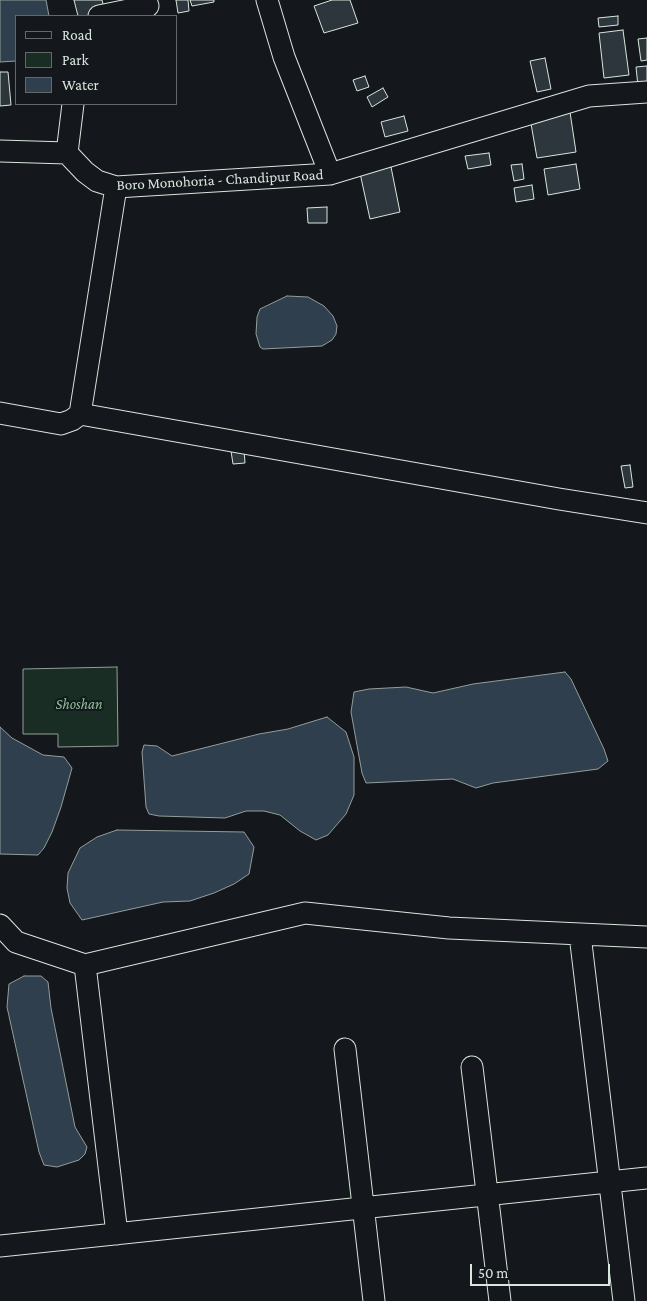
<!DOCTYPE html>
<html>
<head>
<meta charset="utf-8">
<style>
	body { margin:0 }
	#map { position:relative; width:647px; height:1301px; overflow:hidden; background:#14181c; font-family:"Crimson Pro",serif }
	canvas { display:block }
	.legend { position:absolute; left:15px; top:15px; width:162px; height:90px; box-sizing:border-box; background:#14181c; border:1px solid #626a69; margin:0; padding:6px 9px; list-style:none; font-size:15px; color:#d8e6dc }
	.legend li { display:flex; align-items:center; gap:10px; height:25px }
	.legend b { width:25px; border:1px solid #626a69 }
	.scale { position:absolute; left:470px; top:1264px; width:140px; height:22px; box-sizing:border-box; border:2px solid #d8e6dc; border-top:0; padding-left:6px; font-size:15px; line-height:18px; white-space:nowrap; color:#d8e6dc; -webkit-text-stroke:4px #14181c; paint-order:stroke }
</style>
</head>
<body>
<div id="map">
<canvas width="647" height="1301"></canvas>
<ul class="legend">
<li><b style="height:6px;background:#14181c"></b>Road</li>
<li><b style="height:14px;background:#1a2d24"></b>Park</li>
<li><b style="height:14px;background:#2f3f4d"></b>Water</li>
</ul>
<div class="scale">50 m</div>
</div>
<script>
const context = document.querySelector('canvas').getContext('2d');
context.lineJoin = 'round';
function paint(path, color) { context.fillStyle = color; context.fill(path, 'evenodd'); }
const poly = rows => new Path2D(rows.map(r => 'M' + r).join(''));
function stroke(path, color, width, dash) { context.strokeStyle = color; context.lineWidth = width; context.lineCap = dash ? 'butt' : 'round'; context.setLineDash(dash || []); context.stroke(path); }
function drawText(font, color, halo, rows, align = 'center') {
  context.font = font + ' "Crimson Pro",serif'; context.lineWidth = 4; context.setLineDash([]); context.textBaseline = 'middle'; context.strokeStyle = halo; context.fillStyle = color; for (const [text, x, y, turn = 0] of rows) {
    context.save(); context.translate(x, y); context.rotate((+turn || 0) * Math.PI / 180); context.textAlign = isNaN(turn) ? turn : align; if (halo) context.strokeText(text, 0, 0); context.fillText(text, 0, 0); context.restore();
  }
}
const green = poly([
	[117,667,118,746,58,747,58,734,23,734,23,669,117,667]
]);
paint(green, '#1a2d24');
stroke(green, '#939e99', 1);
const water = poly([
	[0,0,46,0,49,16,16,16,16,61,0,62,0,0],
	[287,296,308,297,324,306,333,316,337,326,336,334,332,340,322,346,263,349,260,347,256,334,257,317,260,309,287,296],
	[565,672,571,679,604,749,608,761,598,769,493,783,476,788,453,779,366,783,362,773,351,712,354,692,369,689,406,687,433,693,473,684,565,672],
	[327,717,346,732,354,757,354,795,346,814,328,835,316,840,300,831,280,815,264,811,246,811,225,818,159,816,149,814,146,807,142,752,144,745,157,746,172,756,259,734,288,729,327,717],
	[0,727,12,738,43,755,64,757,72,768,61,807,52,832,44,848,38,855,0,854,0,727],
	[117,830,244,832,254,847,249,874,234,884,214,893,190,901,163,902,82,920,70,903,67,888,68,873,80,848,97,837,117,830],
	[24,976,41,976,48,982,51,1008,75,1127,87,1147,85,1154,79,1160,57,1167,44,1165,39,1152,7,1007,9,984,24,976]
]);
paint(water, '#2f3f4d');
stroke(water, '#939e99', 1);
const building = poly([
	[74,0,102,0,105,11,85,16,78,16,74,0],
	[176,0,188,0,189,11,178,13,176,0],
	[190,0,214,0,214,2,192,6,190,0],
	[332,0,350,0,358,23,324,33,314,6,332,0],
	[618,16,618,25,599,27,598,18,618,16],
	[623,30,629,75,604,78,599,33,623,30],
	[647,38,647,60,641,61,638,39,647,38],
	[545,58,551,89,537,92,530,61,545,58],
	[647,66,647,86,638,86,636,67,647,66],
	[0,72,8,72,11,105,0,106,0,72],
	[365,76,369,87,357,91,353,80,365,76],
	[383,88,388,97,372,107,367,97,383,88],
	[570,112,576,152,537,158,530,118,570,112],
	[404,116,408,131,385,137,381,122,404,116],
	[489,153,491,165,468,169,465,156,489,153],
	[522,164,524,179,514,181,511,165,522,164],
	[576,164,580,189,548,195,544,169,576,164],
	[391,167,400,212,370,219,360,173,391,167],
	[532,185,534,199,516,202,514,188,532,185],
	[327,207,327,223,308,223,307,208,327,207],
	[244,450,245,463,233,464,231,451,244,450],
	[630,465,633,487,625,488,621,466,630,465]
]);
paint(building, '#2c363c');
stroke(building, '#d8e6dc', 1);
const minor = poly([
	[267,0,284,57,330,174],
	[99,16,148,6,146,0],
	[0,151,67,153,85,172,97,181,116,187,330,174,589,96,647,92],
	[67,153,73,104],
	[0,413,61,424,72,420,80,414,116,187],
	[80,414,559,499,647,513],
	[0,925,16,942,85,965,305,913,449,928,647,937],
	[580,935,624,1301],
	[85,965,117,1234],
	[345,1049,374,1301],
	[472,1067,500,1301],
	[0,1246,647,1178]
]);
stroke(minor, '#d8e6dc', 23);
stroke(minor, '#14181c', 21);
drawText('15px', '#d8e6dc', '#14181c', [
	["Boro Monohoria - Chandipur Road",220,180,-3]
]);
drawText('italic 15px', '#8ac095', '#14181c', [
	["Shoshan",79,704]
]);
</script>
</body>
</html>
